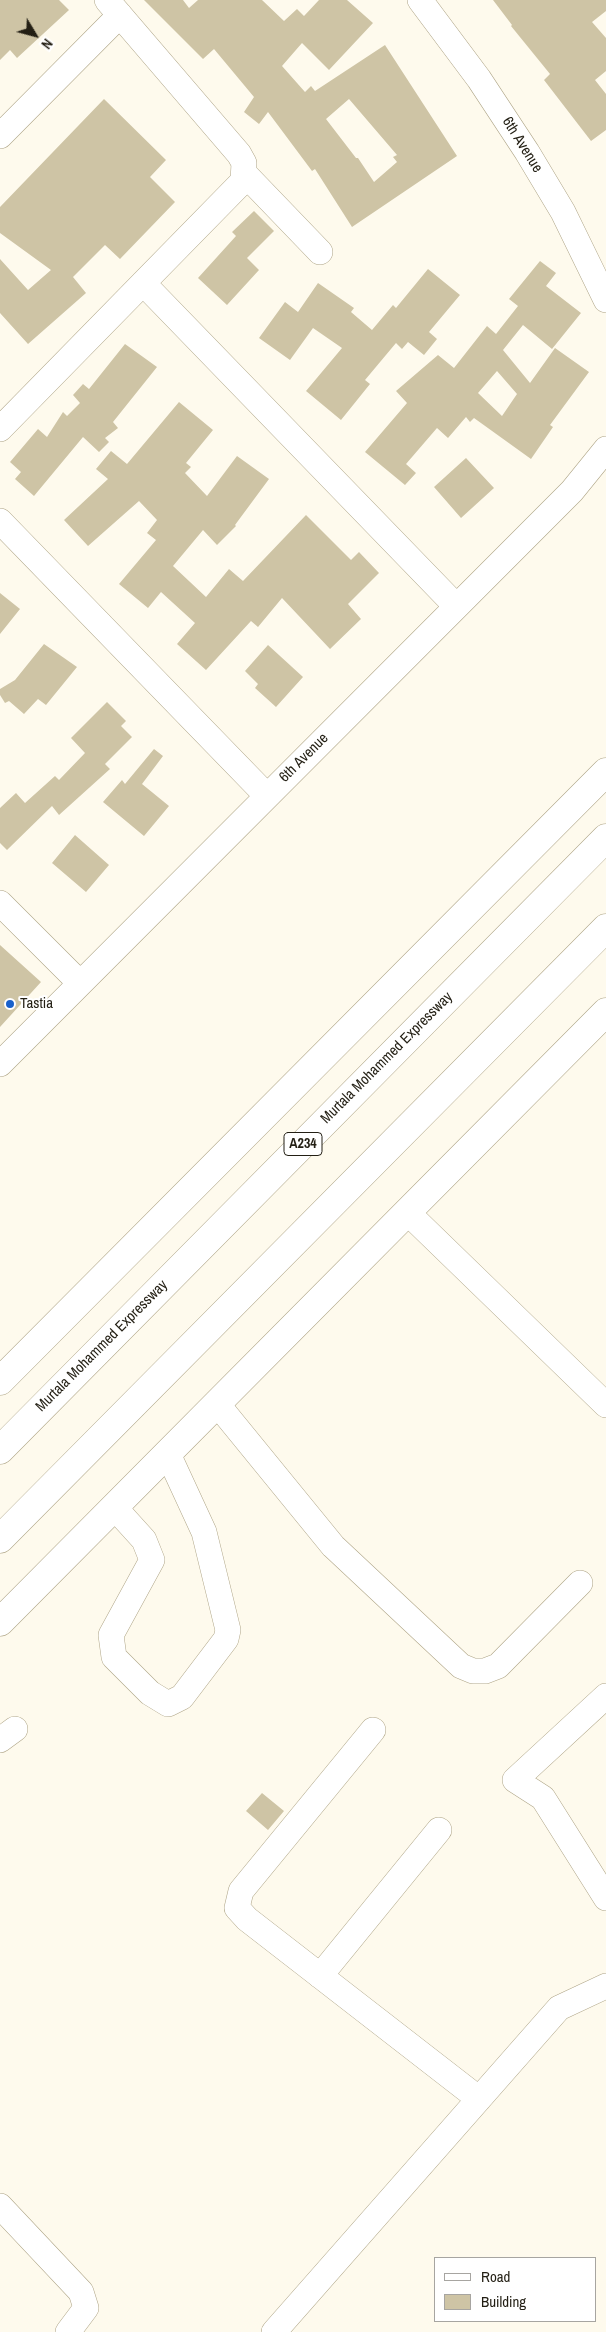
<!DOCTYPE html>
<html>
<head>
<meta charset="utf-8">
<style>
	body { margin:0 }
	#map { position:relative; width:606px; height:2332px; overflow:hidden; background:#fefaed; font-family:"Archivo Narrow",sans-serif }
	canvas { display:block }
	.legend { position:absolute; left:434px; top:2257px; width:162px; height:65px; box-sizing:border-box; background:#fff; border:1px solid #a7a5a1; margin:0; padding:6px 9px; list-style:none; font-size:15px; color:#231f14 }
	.legend li { display:flex; align-items:center; gap:10px; height:25px }
	.legend b { width:25px; border:1px solid #a7a5a1 }
	.north { position:absolute; left:10px; top:10px; width:50px; height:50px; -webkit-text-stroke:4px #fff; paint-order:stroke; rotate:127deg; font-size:14px; font-weight:700; line-height:20px; text-align:center; color:#231f14 }
	.north::after { content:''; display:block; margin:auto; width:18px; height:22px; background:#231f14; clip-path:polygon(50% 0,100% 100%,50% 72%,0 100%) }
</style>
</head>
<body>
<div id="map">
<canvas width="606" height="2332"></canvas>
<ul class="legend">
<li><b style="height:6px;background:#fff"></b>Road</li>
<li><b style="height:14px;background:#cec4a5"></b>Building</li>
</ul>
<div class="north">N</div>
</div>
<script>
const context = document.querySelector('canvas').getContext('2d');
context.lineJoin = 'round';
function paint(path, color) { context.fillStyle = color; context.fill(path, 'evenodd'); }
const poly = rows => new Path2D(rows.map(r => 'M' + r).join(''));
function stroke(path, color, width, dash) { context.strokeStyle = color; context.lineWidth = width; context.lineCap = dash ? 'butt' : 'round'; context.setLineDash(dash || []); context.stroke(path); }
function drawText(font, color, halo, rows, align = 'center') {
  context.font = font + ' "Archivo Narrow",sans-serif'; context.lineWidth = 4; context.setLineDash([]); context.textBaseline = 'middle'; context.strokeStyle = halo; context.fillStyle = color; for (const [text, x, y, turn = 0] of rows) {
    context.save(); context.translate(x, y); context.rotate((+turn || 0) * Math.PI / 180); context.textAlign = isNaN(turn) ? turn : align; if (halo) context.strokeText(text, 0, 0); context.fillText(text, 0, 0); context.restore();
  }
}
paint(poly([
	[0,0,59,0,69,10,17,58,10,50,0,60],
	[144,0,183,0,189,8,198,0,262,0,284,21,297,9,304,16,319,0,347,0,373,23,329,70,302,43,282,66,305,92,311,86,315,91,385,45,457,156,352,227,315,169,312,171,268,112,259,124,244,112,254,97,214,49,203,59],
	[349,99,397,155,393,157,397,162,374,182,358,158,356,158,326,119],
	[493,0,606,0,606,11,592,22,606,38,606,71,595,80,606,94,606,130,591,141,544,80,550,74,511,26,512,25],
	[104,99,166,160,150,177,175,202,120,259,105,245,73,277,86,293,28,344,0,313,0,259,28,290,51,270,0,233,0,207],
	[254,211,274,231,247,258,259,270,227,305,198,278,236,236,232,232],
	[540,261,556,273,546,286,581,313,552,349,523,325,503,350,530,383,555,348,589,372,550,425,553,427,531,459,474,418,470,422,466,417,448,438,437,428,406,464,416,473,405,485,365,452,407,403,396,391,438,355,454,368,487,326,496,334,518,306,509,299],
	[497,371,517,394,502,416,478,393],
	[428,269,460,295,429,332,437,339,424,355,408,342,402,349,396,343,365,380,370,384,341,420,306,391,342,348,313,328,290,360,259,338,285,302,298,312,318,283,354,308,351,312,372,330,393,305,396,308],
	[125,344,157,367,113,422,118,428,105,438,109,442,99,452,83,437,34,496,15,479,21,472,10,462,38,429,47,437,63,412,67,416,80,403,73,395,83,384,89,389],
	[179,402,213,430,186,463,191,467,185,473,207,496,237,456,269,479,235,525,236,526,217,545,203,530,173,566,206,597,229,569,243,581,306,515,351,560,359,552,379,573,348,604,361,619,330,649,282,598,258,627,251,621,206,670,177,644,195,623,161,592,148,608,119,584,156,540,147,533,157,520,139,501,88,546,64,520,108,479,96,469,111,451,127,464],
	[466,458,494,488,461,518,434,487],
	[0,593,20,609,0,634],
	[44,644,77,667,46,705,38,699,24,714,9,701,5,703,0,695,0,689,15,680],
	[268,645,303,677,276,707,255,688,258,684,245,671],
	[107,702,126,721,121,726,132,737,105,764,110,769,59,815,52,806,7,850,0,843,0,808,16,793,25,803,55,776,59,780,85,753,71,738],
	[154,749,163,756,142,784,169,806,144,836,103,802,122,780,125,784],
	[75,835,109,865,86,892,52,863],
	[0,945,41,982,0,1027],
	[262,1793,284,1811,268,1830,246,1811]
]), '#cec4a5');
const minor = poly([
	[420,0,479,79,527,152,563,212,606,300],
	[0,136,120,15],
	[244,173,320,252],
	[143,283,455,605],
	[0,429,243,181,244,163,239,154,107,0],
	[0,521,267,796],
	[0,903,80,983],
	[0,1064,572,491,606,449],
	[408,1213,606,1405],
	[218,1405,333,1546,461,1666,473,1671,485,1671,498,1666,580,1583],
	[115,1508,144,1540,152,1560,111,1635,114,1657,150,1693,168,1704,182,1697,226,1639,228,1630,204,1532,168,1454],
	[606,1696,515,1780,543,1798,606,1898],
	[373,1730,241,1891,237,1908,247,1919,479,2099],
	[0,1740,15,1729],
	[320,1976,439,1830],
	[0,2206,81,2292,86,2308,68,2332],
	[274,2332,559,2008,606,1986]
]);
const highway = poly([
	[0,1381,606,772],
	[0,1450,606,838],
	[0,1539,606,928],
	[0,1622,606,1012]
]);
stroke(minor, '#aea486', 26);
stroke(highway, '#aea486', 29);
stroke(minor, '#fff', 25);
stroke(highway, '#fff', 28);
for (const [x, y, r, color] of [
	[10,1004,5,"#1860cb"]
]) { const dot = new Path2D(); dot.arc(x, y, r, 0, 2 * Math.PI); context.fillStyle = color; context.fill(dot); stroke(dot, '#fff', 2); }
for (const [x, y, w] of [
	[303,1144,38]
]) { const box = new Path2D(); box.roundRect(x - w / 2, y - 11.5, w, 23, 4); context.fillStyle = '#fff'; context.fill(box); stroke(box, '#231f14', 1); }
drawText('bold 14px', '#231f14', null, [
	["A234",303,1144]
]);
drawText('15px', '#231f14', '#fff', [
	["6th Avenue",522,145,58],
	["6th Avenue",304,758,-45],
	["Murtala Mohammed Expressway",387,1058,-45],
	["Murtala Mohammed Expressway",102,1346,-45]
]);
drawText('15px', '#231f14', '#fff', [
	["Tastia",20,1004]
], 'left');
</script>
</body>
</html>
